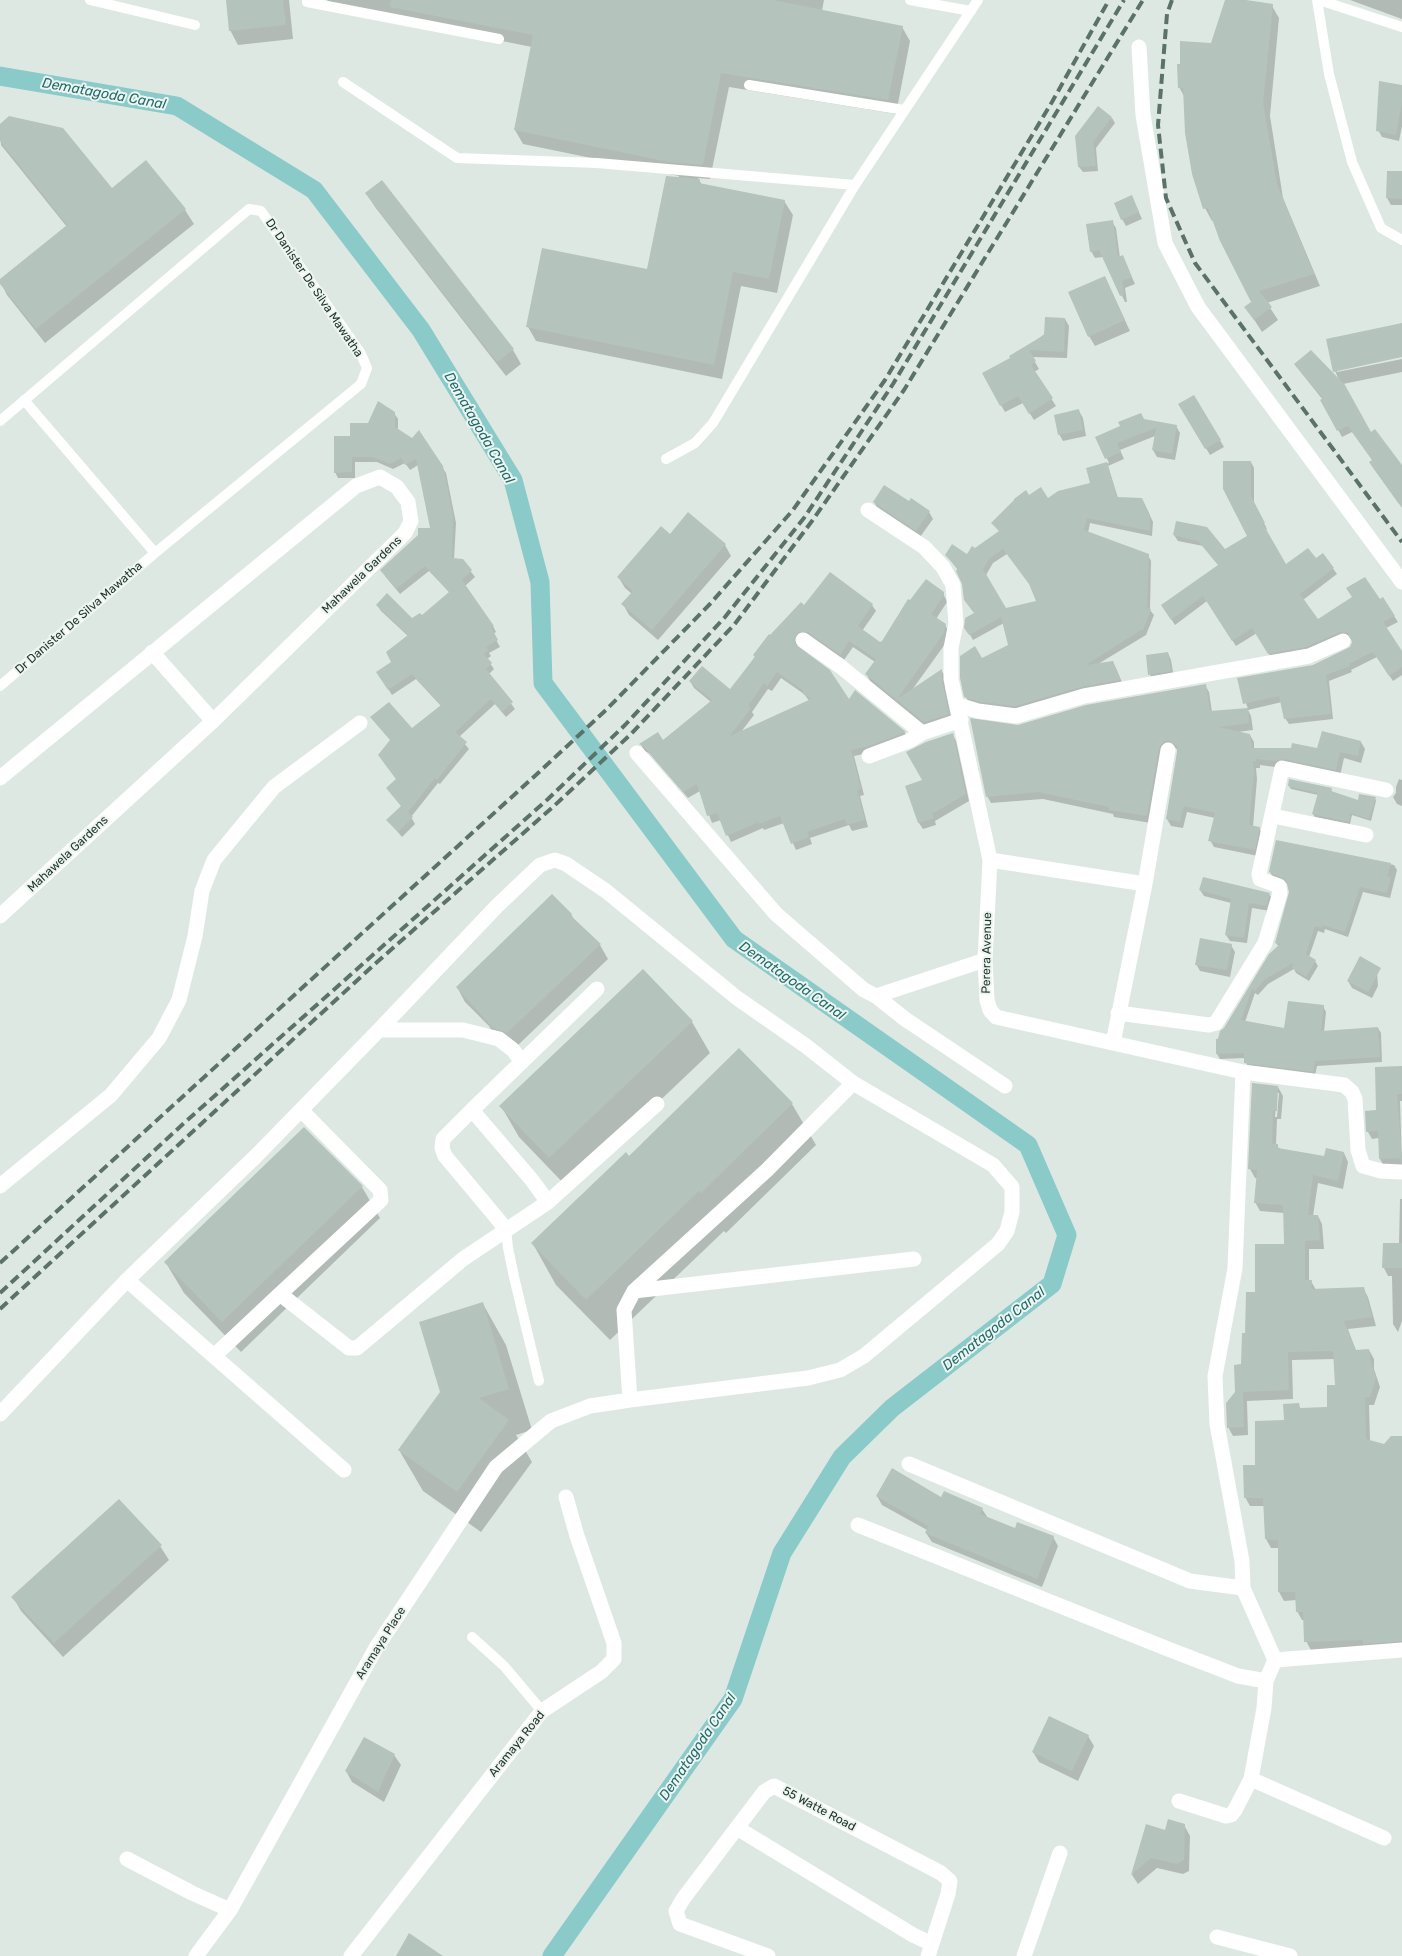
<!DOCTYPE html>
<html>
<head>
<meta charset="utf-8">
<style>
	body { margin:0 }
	canvas { display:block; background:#dee8e2 }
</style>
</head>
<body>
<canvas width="1402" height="1956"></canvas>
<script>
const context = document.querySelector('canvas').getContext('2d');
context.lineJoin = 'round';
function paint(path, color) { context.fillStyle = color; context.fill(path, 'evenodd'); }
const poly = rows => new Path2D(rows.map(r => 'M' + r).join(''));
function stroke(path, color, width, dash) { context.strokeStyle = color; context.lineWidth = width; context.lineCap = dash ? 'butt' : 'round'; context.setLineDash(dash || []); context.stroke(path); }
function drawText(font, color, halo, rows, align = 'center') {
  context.font = font + ' Rubik,sans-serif'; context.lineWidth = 4; context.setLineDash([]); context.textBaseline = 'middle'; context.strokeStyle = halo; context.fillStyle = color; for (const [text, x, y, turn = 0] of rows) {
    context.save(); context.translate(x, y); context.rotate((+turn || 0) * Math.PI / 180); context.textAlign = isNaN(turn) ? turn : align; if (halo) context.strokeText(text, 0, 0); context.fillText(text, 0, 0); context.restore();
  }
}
paint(poly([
	[227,0,289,0,293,39,238,45,230,30],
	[327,0,824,0,822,11,902,27,910,41,896,114,729,87,710,179,698,178,702,185,784,201,793,215,777,293,741,286,722,379,536,341,528,327,648,271,679,176,523,144,515,130,532,47,332,7],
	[1226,0,1238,0,1272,6,1279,18,1270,116,1283,198,1320,286,1267,303,1278,320,1262,332,1246,307,1253,302,1214,220,1212,221,1205,208,1184,96,1179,87,1212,44],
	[1350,0,1402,0,1402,19],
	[1402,86,1402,126,1399,141,1382,137,1378,130],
	[1112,118,1115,123,1096,148,1098,171,1083,172,1079,167,1077,136],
	[0,125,112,190,146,162,185,210,194,224,45,343,7,295,0,281,67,227,1,145],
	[1402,172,1402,205,1391,205,1387,198],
	[381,182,513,350,521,364,506,376,375,207,366,193],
	[1132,197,1142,219,1126,226,1122,219],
	[1112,222,1116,228,1120,258,1126,264,1135,284,1125,288,1127,302,1125,302,1103,257,1095,258,1091,251],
	[1105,278,1130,331,1095,346,1089,336],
	[1065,319,1069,326,1067,358,1032,357,1039,369,1034,372,1056,406,1034,420,1023,403,1005,412,983,374,1012,358],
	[1402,325,1402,356,1337,370,1337,372,1402,359,1402,372,1343,384,1371,433,1402,468,1402,502,1399,504,1374,469,1370,463,1373,461,1352,432,1342,437,1322,400,1323,400,1295,365,1339,380,1335,371],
	[1194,396,1224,447,1210,455,1180,405],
	[1079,411,1083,418,1086,436,1063,441,1059,434],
	[394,413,398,419,398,430,442,467,446,473,456,523,454,560,462,560,475,577,465,586,493,626,496,632,493,634,500,647,489,653,491,656,487,659,494,669,489,674,515,709,506,717,495,704,459,737,469,749,440,784,438,783,411,817,415,824,402,837,388,820,402,807,387,788,397,780,383,761,391,741,372,718,412,730,441,706,416,679,392,695,381,678,408,636,381,611,377,605,412,620,421,617,450,593,429,571,400,594,385,576,432,530,418,465,410,470,405,463,393,469,377,462,355,462,355,478,338,478,335,472,352,437,369,424],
	[1144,420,1176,426,1180,433,1175,460,1157,457,1153,450,1155,436,1120,450,1124,459,1108,466,1118,498,1145,505,1153,522,1152,536,1090,523,1088,533,1148,555,1151,561,1150,610,1154,615,1146,635,1098,664,1116,668,1123,685,1019,712,969,703,966,697,982,659,1009,646,1004,623,973,640,966,628,975,614,965,600,964,584,958,570,946,555,967,555,1000,532,993,523,1029,497,1048,500,1091,484,1087,469,1109,463,1097,437],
	[1007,554,1031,586,1038,602,1005,609,986,575,993,563],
	[1251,462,1254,468,1254,503,1267,529,1265,530,1286,566,1315,560,1323,555,1337,574,1303,600,1318,621,1383,599,1398,622,1386,628,1402,653,1402,675,1393,681,1377,657,1351,670,1352,672,1329,681,1333,719,1289,724,1285,718,1282,702,1248,710,1251,716,1253,730,1238,732,1250,735,1254,742,1254,749,1318,749,1361,742,1365,749,1361,763,1344,758,1340,776,1260,765,1260,768,1256,768,1257,779,1253,827,1259,828,1263,835,1258,856,1214,847,1210,840,1215,818,1187,812,1183,828,1171,826,1167,819,1178,750,1175,748,1151,823,1114,817,1113,814,1043,799,991,803,987,796,1018,726,1205,685,1209,692,1212,712,1248,709,1238,679,1313,666,1351,648,1354,641,1352,639,1343,638,1310,652,1272,659,1257,633,1236,646,1207,601,1175,625,1166,611,1219,566,1203,546,1178,541,1174,535,1177,523,1225,551,1249,536],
	[874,502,909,502,929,512,933,519,920,537,878,509],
	[670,535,725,545,731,556,658,640,629,615,623,604,632,594,625,588,619,578],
	[943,593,947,602,936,619,945,625,949,632,948,640,912,690,941,670,945,676,945,688,952,721,929,729,870,681,867,675,875,662,853,647,844,660,799,641,797,647,849,701,855,692,905,733,908,739,873,752,854,756,864,795,860,796,868,827,852,831,849,825,810,838,812,844,796,850,784,823,764,830,763,828,731,842,721,820,712,823,700,791,688,798,649,753,644,751,641,744,662,742,711,702,694,688,690,681,730,691,770,636,805,607,872,605,876,611,862,631,879,643,883,643],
	[781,678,804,694,810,702,741,732,754,715,752,712,768,689,772,691],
	[1168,653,1171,660,1174,678,1154,681,1150,675],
	[952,734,956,741,969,801,935,821,936,825,923,829,919,823,924,781],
	[1399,779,1402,780,1402,806,1397,804,1393,797,1396,793,1396,787],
	[1289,786,1331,789,1332,792,1358,802,1375,798,1376,801,1371,821,1352,815,1350,824,1315,817,1313,814,1318,795,1291,789],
	[1277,842,1394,865,1397,870,1390,898,1363,892,1348,937,1325,929,1324,933,1318,931,1309,957,1315,961,1318,966,1309,981,1296,973,1294,969,1268,984,1258,995,1255,993,1245,1022,1285,1030,1323,1006,1326,1012,1324,1032,1378,1028,1381,1033,1382,1062,1317,1066,1315,1076,1248,1068,1245,1058,1220,1059,1217,1054,1217,1040,1279,947,1276,943,1291,892,1288,884,1273,877,1270,872],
	[1200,890,1269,894,1273,900,1270,911,1252,908,1247,943,1230,941,1226,935,1231,903,1204,896],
	[552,895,571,914,575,921,600,945,608,959,516,1047,494,1034,489,1026,465,1002,457,987],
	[1231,945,1235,952,1230,977,1200,971,1196,964],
	[1377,972,1378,986,1372,998,1352,988,1348,981],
	[692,1022,710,1053,568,1188,519,1137,501,1106],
	[739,1050,792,1104,816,1145,726,1233,724,1231,610,1340,556,1285,533,1244,629,1157],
	[1402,1067,1402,1101,1400,1101,1402,1165,1384,1166,1380,1159,1379,1138,1372,1139,1368,1132],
	[1278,1087,1283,1096,1281,1119,1277,1119,1276,1145,1280,1149,1325,1158,1344,1153,1348,1162,1343,1189,1318,1183,1313,1216,1318,1216,1322,1224,1324,1249,1309,1249,1309,1281,1311,1281,1316,1290,1363,1288,1368,1297,1376,1326,1348,1329,1356,1351,1369,1350,1374,1359,1374,1369,1380,1387,1374,1405,1369,1405,1370,1441,1384,1445,1402,1437,1402,1649,1311,1650,1306,1641,1305,1620,1302,1620,1297,1611,1297,1600,1284,1601,1279,1592,1279,1548,1271,1548,1266,1539,1265,1506,1250,1506,1245,1497,1256,1466,1298,1405,1301,1409,1329,1408,1336,1386,1335,1359,1292,1360,1293,1399,1247,1401,1248,1435,1233,1436,1228,1427,1242,1366,1246,1334,1256,1293,1286,1246,1284,1213,1260,1211,1255,1202,1257,1178,1255,1178,1250,1169],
	[1277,1093,1279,1093,1277,1117,1275,1117],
	[362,1187,380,1218,241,1352,184,1293,166,1263],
	[1400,1199,1402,1199,1402,1321,1398,1332,1393,1324,1392,1276,1388,1276,1384,1268,1399,1244],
	[483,1304,506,1345,532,1430,516,1435,532,1462,481,1532,423,1491,399,1450,441,1393],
	[877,1496,942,1499,982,1509,988,1518,1015,1530,1053,1537,1058,1546,1042,1587,932,1542,926,1533,927,1530,882,1505],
	[160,1546,169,1560,63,1657,21,1611,13,1597],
	[1088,1736,1094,1746,1078,1781,1039,1762,1033,1752],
	[394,1755,401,1765,384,1802,352,1782,346,1771],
	[1184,1825,1190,1836,1189,1871,1183,1874,1157,1868,1138,1884,1132,1875,1147,1826,1166,1832]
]), '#0003');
stroke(poly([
	[0,76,177,106,314,190,421,330,513,480,540,582,543,683,734,939,1028,1145,1067,1235,1052,1284,892,1408,842,1457,782,1553,733,1699,552,1956]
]), '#8acac9', 19);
paint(poly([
	[226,0,283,0,286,25,229,31],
	[391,0,773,0,903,26,888,100,721,73,703,165,669,162,514,130,533,35,390,7],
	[1225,0,1246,0,1273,4,1263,103,1277,184,1314,274,1259,291,1272,307,1254,320,1244,307,1251,302,1220,241,1208,208,1203,209,1192,174,1185,133,1183,88,1178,88,1177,64,1180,64,1180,41,1211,43],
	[1379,81,1402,85,1402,102,1396,135,1376,131],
	[1098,106,1112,117,1093,142,1096,166,1078,167,1075,136],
	[9,116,63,128,112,188,146,160,186,209,36,329,0,284,0,279,67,225,0,141,0,124],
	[1387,171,1402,171,1402,199,1386,198],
	[666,176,700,179,699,183,785,200,769,279,733,272,714,365,526,327,542,248,647,269],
	[382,180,514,349,497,362,365,193],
	[1132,195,1139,212,1121,220,1114,203],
	[1113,220,1118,257,1123,255,1132,277,1122,281,1124,295,1120,296,1099,250,1090,252,1086,224],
	[1105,276,1125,320,1088,337,1068,292],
	[1045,317,1065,318,1064,352,1029,350,1036,361,1031,365,1053,398,1029,414,1018,396,1000,406,982,373,1010,358,1009,356,1044,335],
	[1402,323,1402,357,1333,372,1326,339],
	[1311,350,1345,385,1371,432,1375,429,1402,465,1402,508,1369,462,1372,460,1348,426,1337,431,1320,400,1323,398,1294,364],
	[1194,395,1221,440,1205,449,1178,404],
	[378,401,395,412,395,427,412,438,419,430,443,466,453,516,452,558,463,559,472,570,462,580,494,626,491,627,498,640,486,647,489,650,484,654,492,663,486,669,513,702,502,712,491,699,455,732,467,742,437,780,435,778,408,812,413,817,398,832,386,820,401,806,386,788,396,779,378,755,390,740,370,717,389,702,412,728,441,705,412,674,388,690,376,672,391,662,386,652,408,635,376,605,387,593,412,618,420,613,422,615,449,592,425,566,396,589,380,570,418,535,418,528,430,528,416,459,405,465,401,458,390,464,373,457,352,457,352,472,334,473,334,436,350,436,350,423,368,423],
	[1079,409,1083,430,1058,435,1054,415],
	[1141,413,1144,419,1177,425,1172,454,1152,450,1156,428,1117,443,1121,452,1105,459,1095,437,1120,426,1118,422],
	[1223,461,1251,461,1251,496,1265,523,1263,524,1286,564,1308,548,1316,558,1323,553,1334,568,1300,594,1318,619,1352,597,1346,588,1365,577,1380,599,1383,597,1395,616,1383,622,1402,651,1402,667,1389,676,1373,652,1349,664,1350,666,1326,675,1331,714,1284,719,1279,696,1243,704,1237,678,1313,665,1350,647,1352,642,1348,633,1340,632,1306,647,1268,654,1252,628,1232,641,1203,596,1171,620,1161,605,1218,565,1198,541,1173,535,1176,521,1207,527,1225,549,1247,536,1223,489],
	[1107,462,1117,497,1142,498,1150,515,1150,531,1087,518,1084,530,1149,554,1147,608,1151,609,1143,630,1141,630,1086,665,1113,661,1121,680,1081,687,1015,706,980,702,964,697,960,678,960,656,975,646,982,658,1008,645,1001,617,969,635,964,628,965,618,974,613,964,600,962,584,956,571,958,568,945,555,952,544,967,554,972,546,975,548,999,531,991,523,1014,500,1014,499,1026,490,1029,495,1041,487,1048,498,1058,491,1090,483,1086,468],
	[1003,549,1029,584,1036,601,1006,608,983,569,990,558],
	[884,485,909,501,911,498,930,511,916,531,873,502],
	[688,512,726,544,652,630,621,604,633,591,617,577,661,526,670,534],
	[830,572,873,604,858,626,880,642,882,641,908,599,910,600,926,579,944,592,944,595,931,614,946,624,944,633,897,699,942,669,942,681,949,714,924,722,865,674,876,659,849,641,840,655,808,632,799,632,794,639,795,644,830,670,849,699,855,690,906,732,869,746,851,750,861,789,857,790,865,820,847,825,845,819,807,832,809,837,791,844,780,816,759,824,759,822,726,836,717,813,707,816,697,784,683,792,644,747,639,744,658,732,663,740,712,700,689,681,702,666,730,689,755,657,753,655,769,634,770,635,801,602,804,605],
	[777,672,804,691,802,693,811,699,730,736,751,708,748,706,764,683,767,686],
	[1168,652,1171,671,1148,675,1146,655],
	[1206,684,1210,711,1248,708,1249,723,1218,727,1250,734,1252,748,1291,748,1292,743,1317,748,1322,731,1361,741,1358,756,1340,752,1336,770,1284,759,1276,761,1256,759,1256,761,1253,761,1254,772,1249,825,1260,827,1255,850,1208,841,1215,813,1184,806,1180,822,1166,819,1177,752,1177,746,1170,741,1164,741,1159,748,1147,816,1109,810,1109,807,1038,792,986,797,970,718,1018,725,1086,705],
	[953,733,966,794,932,814,934,818,918,823,905,786,922,780,906,752,926,742],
	[1289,779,1332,788,1331,791,1358,800,1359,794,1376,797,1369,819,1350,813,1349,822,1312,814,1318,793,1288,786],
	[1276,840,1391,863,1387,876,1391,877,1387,893,1360,887,1345,932,1322,925,1321,928,1315,926,1306,954,1316,960,1306,977,1292,968,1293,963,1265,979,1255,991,1252,989,1241,1020,1284,1028,1288,1001,1324,1005,1321,1031,1378,1027,1380,1057,1315,1061,1313,1072,1244,1063,1244,1053,1216,1054,1216,1039,1218,1039,1220,1031,1224,1028,1269,954,1280,944,1275,943,1289,892,1286,880,1269,872],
	[1203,877,1270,893,1266,906,1249,903,1244,938,1225,935,1231,899,1199,890],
	[552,894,572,914,570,915,601,944,507,1033,493,1028,456,987],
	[1200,938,1232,944,1227,970,1195,965],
	[1360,956,1381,968,1368,992,1347,981],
	[643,969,693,1021,549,1158,499,1106],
	[739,1048,793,1103,701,1193,699,1191,586,1300,531,1243,626,1152,629,1156],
	[1402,1066,1402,1094,1397,1094,1402,1158,1379,1159,1378,1131,1366,1132,1365,1111,1376,1110,1375,1067],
	[1252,1083,1278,1086,1277,1111,1273,1111,1272,1144,1278,1144,1278,1148,1324,1156,1326,1148,1344,1152,1338,1181,1313,1175,1308,1215,1318,1215,1320,1240,1305,1241,1305,1280,1312,1280,1311,1289,1364,1287,1372,1317,1344,1321,1356,1350,1369,1349,1370,1359,1376,1378,1370,1397,1365,1397,1366,1439,1384,1444,1391,1436,1402,1436,1402,1641,1363,1644,1363,1640,1304,1642,1303,1612,1296,1612,1295,1592,1278,1592,1278,1540,1265,1539,1263,1498,1244,1498,1243,1465,1255,1465,1255,1421,1284,1420,1283,1404,1299,1403,1300,1408,1327,1407,1327,1385,1335,1385,1333,1351,1288,1352,1289,1390,1243,1392,1244,1427,1227,1428,1226,1403,1235,1392,1234,1365,1241,1364,1242,1333,1245,1333,1246,1292,1255,1292,1255,1244,1284,1244,1283,1205,1254,1203,1257,1170,1248,1169],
	[304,1127,363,1186,222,1322,164,1262],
	[1383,1243,1402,1243,1402,1268,1382,1268],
	[483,1302,509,1389,479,1398,509,1420,457,1492,398,1450,440,1392,419,1322],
	[892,1468,941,1497,944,1491,983,1508,980,1514,1015,1528,1017,1522,1054,1536,1037,1579,925,1533,928,1526,876,1496],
	[119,1499,162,1545,54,1643,11,1597],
	[1049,1716,1089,1735,1072,1771,1032,1752],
	[364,1737,395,1754,378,1792,345,1771],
	[1168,1819,1185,1824,1184,1860,1177,1864,1151,1858,1131,1875,1146,1824,1165,1830],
	[409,1933,443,1956,396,1956]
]), '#b4c3bb');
stroke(poly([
	[90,0,195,25],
	[307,0,307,2,499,39],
	[910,0,971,11],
	[1317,0,1329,74,1352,162,1381,228,1402,240],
	[1319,0,1402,27],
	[343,82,457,158,597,163,855,185],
	[749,85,904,110],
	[24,400,155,553],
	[0,421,249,209,261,211,360,352,367,368,361,384,155,553,0,686],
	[666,459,695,443,713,423,855,185,978,0],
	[506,1229,508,1248,514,1277,539,1381],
	[472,1637,504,1666,542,1711]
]), '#fff', 10);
stroke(poly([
	[1139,47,1143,115,1165,243,1198,307,1402,582],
	[868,510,924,547,943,567,953,585,956,623,951,648,951,679,990,860,985,960,987,1000,990,1010,996,1017,1243,1072,1344,1085,1352,1092,1355,1099,1358,1150,1363,1166,1381,1171,1402,1172],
	[803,640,840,666,922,733],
	[152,652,213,721],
	[958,705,978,711,1016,716,1084,696,1309,656,1343,641],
	[637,753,776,914,864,990,876,996,905,1019,1005,1086],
	[869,756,909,741,922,733,961,720],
	[0,778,356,486,380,477,397,487,408,502,411,521,405,533,213,721,0,916],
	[1273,816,1366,835],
	[990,860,1145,884],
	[876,996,985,960],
	[1118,1013,1209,1025,1216,1023,1265,943,1280,893,1279,886,1260,879,1259,874,1282,768,1386,790],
	[379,1030,463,1030,499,1039,513,1050,522,1062],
	[1113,1043,1145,884,1168,750],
	[1243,1072,1235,1268,1215,1376,1217,1424,1242,1561,1243,1588,1275,1660],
	[472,1110,443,1139,442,1148,445,1156,506,1229],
	[0,1186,111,1095,159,1038,179,1000,195,936,202,891,214,860,274,787,360,723],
	[548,1202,657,1104],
	[127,1280,344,1470],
	[634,1291,914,1259],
	[280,1294,381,1200,380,1190,301,1110],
	[214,1356,280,1294,349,1348,357,1348,463,1259,548,1202,531,1179,472,1110,597,989],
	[630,1400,624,1310,634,1291,767,1170,853,1083],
	[0,1414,127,1280,257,1155,379,1030,496,907,540,865,555,860,566,864,606,891,737,998,806,1046,853,1083,993,1165,1012,1187,1012,1212,1007,1231,998,1244,864,1356,840,1370,808,1378,630,1400,590,1406,551,1421,496,1467,376,1648,230,1910,196,1956],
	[909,1464,1190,1581,1243,1588],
	[858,1525,1168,1649,1238,1676,1266,1681,1275,1660,1402,1650],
	[1266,1681,1264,1708,1251,1779,1384,1838],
	[1179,1801,1226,1816,1231,1815,1235,1810,1251,1779],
	[737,1828,913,1935,932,1944],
	[127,1859,192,1893,230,1910],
	[1217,1937,1290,1956],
	[351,1956,542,1711,601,1672,614,1659,614,1643,577,1536,566,1497],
	[768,1956,680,1924,676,1911,683,1899,764,1792,774,1786,941,1873,950,1881,948,1894,928,1956],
	[1024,1956,1060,1853]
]), '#fff', 15);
stroke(poly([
	[1172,0,1167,14,1158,125,1166,198,1195,263,1402,542],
	[0,1263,537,774,606,710,710,604,793,510,885,380,1052,102,1109,0],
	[0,1293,183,1124,548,799,625,725,725,617,804,518,893,384,1124,0],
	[0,1309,376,963,554,806,630,735,734,625,812,521,904,390,1143,0]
]), '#5b7268', 4, [10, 5]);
drawText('12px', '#21372d', '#eef5f1', [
	["Dr Danister De Silva Mawatha",314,288,56],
	["Mahawela Gardens",362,575,-44],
	["Dr Danister De Silva Mawatha",79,618,-41],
	["Mahawela Gardens",68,854,-43],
	["Perera Avenue",987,953,-89],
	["Aramaya Place",381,1643,-58],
	["Aramaya Road",517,1744,-51],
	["55 Watte Road",819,1809,28]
]);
drawText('italic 14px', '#216c6d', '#eef5f1', [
	["Dematagoda Canal",104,94,10],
	["Dematagoda Canal",479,428,60],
	["Dematagoda Canal",792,981,35],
	["Dematagoda Canal",994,1329,-38],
	["Dematagoda Canal",698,1747,-56]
]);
</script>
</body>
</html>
